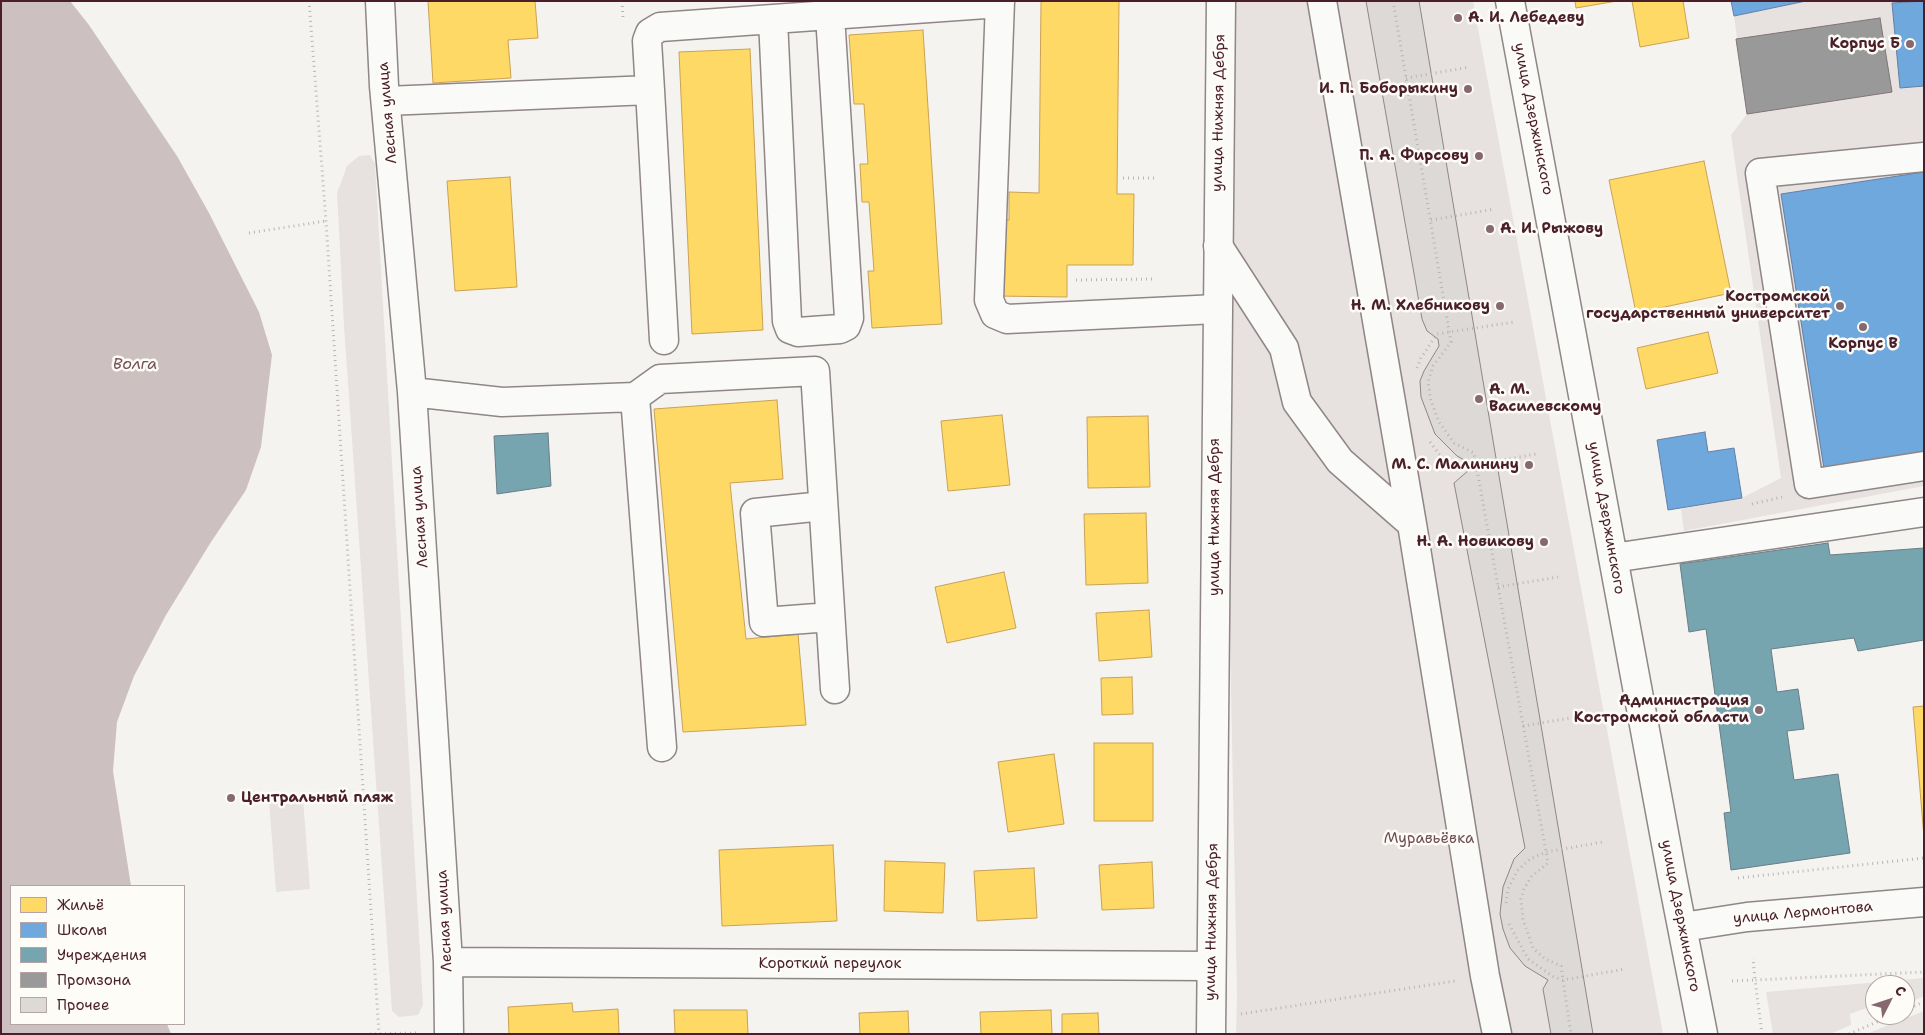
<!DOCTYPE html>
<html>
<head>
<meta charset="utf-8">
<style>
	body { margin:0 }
	#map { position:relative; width:1925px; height:1035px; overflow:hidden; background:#f5f3f0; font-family:"Shantell Sans",sans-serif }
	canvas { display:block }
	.frame { position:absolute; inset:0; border:2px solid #4a1f2b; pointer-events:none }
	.legend { position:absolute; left:10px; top:885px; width:175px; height:140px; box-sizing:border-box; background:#fdfcf7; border:1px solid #b5a4a5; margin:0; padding:6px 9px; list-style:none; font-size:15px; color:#4a1f2b }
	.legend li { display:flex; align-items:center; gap:10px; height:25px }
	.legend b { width:25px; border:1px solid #b5a4a5 }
	.north { position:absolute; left:1865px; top:975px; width:50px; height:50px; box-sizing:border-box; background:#fdfcf7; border:1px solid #b5a4a5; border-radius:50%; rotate:49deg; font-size:14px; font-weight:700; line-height:20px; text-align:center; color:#4a1f2b }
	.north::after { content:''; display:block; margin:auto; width:18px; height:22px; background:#866970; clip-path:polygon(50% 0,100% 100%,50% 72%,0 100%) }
</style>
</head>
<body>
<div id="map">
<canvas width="1925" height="1035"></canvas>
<div class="frame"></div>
<ul class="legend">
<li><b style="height:14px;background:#ffd966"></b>Жильё</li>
<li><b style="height:14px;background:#6fa8dc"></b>Школы</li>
<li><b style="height:14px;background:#76a5af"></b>Учреждения</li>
<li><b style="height:14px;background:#999"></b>Промзона</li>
<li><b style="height:14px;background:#dcd9d7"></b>Прочее</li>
</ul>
<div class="north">С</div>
</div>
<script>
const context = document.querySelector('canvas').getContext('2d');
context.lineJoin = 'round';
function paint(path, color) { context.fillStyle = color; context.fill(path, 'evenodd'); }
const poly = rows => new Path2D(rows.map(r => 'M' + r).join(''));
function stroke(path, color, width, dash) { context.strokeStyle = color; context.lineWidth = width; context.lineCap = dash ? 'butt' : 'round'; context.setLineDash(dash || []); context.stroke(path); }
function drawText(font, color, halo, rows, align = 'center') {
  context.font = font + ' "Shantell Sans",sans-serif'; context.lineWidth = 5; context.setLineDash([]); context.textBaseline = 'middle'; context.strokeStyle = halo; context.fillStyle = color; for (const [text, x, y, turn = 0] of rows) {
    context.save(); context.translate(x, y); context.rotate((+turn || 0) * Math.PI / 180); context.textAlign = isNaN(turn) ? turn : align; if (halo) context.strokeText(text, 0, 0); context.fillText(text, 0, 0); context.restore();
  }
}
paint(poly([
	[1806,1,1924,1,1924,486,1684,531,1681,509,1742,498,1781,478,1731,135,1747,114,1734,16],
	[1924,1011,1924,1034,1866,1034]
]), '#e7e2df');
paint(poly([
	[1228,1,1473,1,1663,1034,1236,1034,1237,994,1222,239],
	[370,155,375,164,377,199,423,1005,418,1015,399,1017,392,1011,344,326,337,193,347,166,359,156],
	[303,799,310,889,276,892,269,801],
	[1924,978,1924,996,1905,1005,1905,985,1875,985,1875,1005,1850,1014,1851,1025,1830,1034,1773,1034,1766,992]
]), '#e7e2e0');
paint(poly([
	[1,1,70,1,89,25,177,156,209,213,259,312,272,355,261,447,246,490,211,542,166,615,134,676,117,722,113,771,131,886,11,886,11,1024,167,1024,171,1034,1,1034]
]), '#ccc1c0');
const homes = poly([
	[428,1,535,1,538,38,508,40,511,78,433,83,428,1],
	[1041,1,1119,1,1117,194,1134,194,1133,265,1067,265,1067,297,996,296,997,220,1009,220,1009,192,1039,193,1041,1],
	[1575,1,1617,1,1576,8,1575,1],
	[1632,1,1683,1,1689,38,1640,47,1632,1],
	[923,30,942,324,872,328,868,271,874,271,869,202,862,202,860,164,868,164,864,104,854,104,849,35,923,30],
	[750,49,763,330,692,334,679,52,750,49],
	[1704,161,1731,293,1636,313,1609,180,1704,161],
	[510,177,517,287,455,291,447,181,510,177],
	[1708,332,1718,373,1646,389,1637,348,1708,332],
	[777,400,783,479,730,483,746,639,798,634,806,725,683,732,654,409,777,400],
	[1002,415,1010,485,948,491,941,421,1002,415],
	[1148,416,1150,487,1088,488,1087,417,1148,416],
	[1146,513,1148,583,1086,585,1084,514,1146,513],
	[1004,572,1016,628,947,643,935,587,1004,572],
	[1149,610,1152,657,1099,661,1096,613,1149,610],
	[1132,677,1133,714,1102,715,1101,678,1132,677],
	[1924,706,1924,837,1913,707,1924,706],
	[1094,743,1153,743,1153,821,1094,821,1094,743],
	[1054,754,1064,824,1008,832,998,762,1054,754],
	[833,845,837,921,722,926,719,850,833,845],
	[885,861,945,863,943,913,884,911,885,861],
	[1152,862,1154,908,1102,910,1099,865,1152,862],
	[1034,868,1037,918,977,921,974,871,1034,868],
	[572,1003,573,1012,618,1009,619,1034,509,1034,508,1007,572,1003],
	[674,1010,747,1010,748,1034,675,1034,674,1010],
	[1051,1010,1052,1034,981,1034,980,1012,1051,1010],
	[908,1011,909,1034,860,1034,859,1013,908,1011],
	[1098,1013,1099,1034,1062,1034,1062,1014,1098,1013]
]);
paint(homes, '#ffd966');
stroke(homes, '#c9a154', 1);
const schools = poly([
	[1731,1,1806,1,1734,16,1731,1],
	[1924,1,1924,86,1900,88,1892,3,1924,1],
	[1924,172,1924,459,1825,475,1781,194,1924,172],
	[1705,432,1708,452,1734,448,1742,498,1668,510,1657,440,1705,432]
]);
paint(schools, '#6fa8dc');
stroke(schools, '#647fa7', 1);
const public = poly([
	[548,433,551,486,497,494,494,436,548,433],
	[1828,543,1830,555,1924,548,1924,640,1858,651,1854,638,1771,649,1777,692,1798,689,1804,729,1787,731,1794,780,1838,774,1850,853,1731,870,1724,813,1731,812,1706,629,1689,632,1680,564,1828,543]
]);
paint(public, '#76a5af');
stroke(public, '#697d87', 1);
const industry = poly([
	[1880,18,1892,92,1747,114,1736,39,1880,18]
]);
paint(industry, '#999');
stroke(industry, '#817478', 1);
const building = poly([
	[1366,1,1419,1,1593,1034,1551,1034,1543,989,1548,980,1525,966,1510,948,1503,929,1500,914,1503,887,1514,859,1525,848,1454,483,1469,470,1468,462,1457,456,1435,434,1421,397,1420,381,1424,371,1439,346,1438,339,1427,331,1422,319,1366,1]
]);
paint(building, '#dcd9d7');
stroke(building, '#8f8687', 1);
const minor = poly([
	[380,1,384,86,412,392,448,962,449,1034],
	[1000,1,989,300,995,314,1007,319,1217,309],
	[1322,1,1412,524],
	[1510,1,1672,876,1703,1034],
	[830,15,1000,3],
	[650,90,647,41,650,33,660,27,773,19,787,321,790,329,798,332,840,329,846,326,849,318,830,15,773,19],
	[386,101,650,90,664,340],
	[1924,157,1760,173,1809,484,1924,466],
	[1218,246,1284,348,1297,402,1340,461,1412,524,1485,976,1497,1034],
	[412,392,502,402,635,397,660,379,815,371,835,689],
	[635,397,662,747],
	[823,506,755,513,764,622,830,617],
	[1613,558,1924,512],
	[1683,927,1747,917,1924,902],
	[448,962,1211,966]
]);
const major = poly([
	[1211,1034,1221,1]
]);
stroke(minor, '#8f8687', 31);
stroke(major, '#8f8687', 31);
stroke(poly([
	[309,1,326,221,379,1034],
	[622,1,623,18],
	[1393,1,1451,342,1433,366,1428,382,1431,401,1439,422,1454,443,1474,453,1548,863,1531,877,1524,889,1521,899,1523,920,1533,948,1545,959,1561,966,1571,1034],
	[1406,78,1470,67],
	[1123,178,1157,178],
	[1431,220,1495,209],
	[249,233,326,221],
	[1076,280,1154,279],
	[1417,368,1421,358,1437,334,1514,322],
	[1430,442,1439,454,1450,462,1464,467,1536,454],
	[1752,504,1782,497],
	[1498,587,1558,577],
	[1523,726,1582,716],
	[1738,878,1924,858],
	[1506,903,1508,889,1517,871,1530,859,1546,852,1603,842],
	[1509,924,1528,959,1554,977,1563,980,1625,969],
	[1732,981,1755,980,1753,958],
	[1905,1010,1924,1002],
	[1241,1014,1455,981],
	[370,1034,419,1033],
	[1762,1034,1755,980,1924,972],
	[1849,1034,1893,1015]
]), '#bab5b4', 3, [1, 4]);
stroke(minor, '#fafaf8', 28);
stroke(major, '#fafaf8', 28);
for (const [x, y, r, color] of [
	[1458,18,5,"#866970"],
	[1910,44,5,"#866970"],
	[1468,89,5,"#866970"],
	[1479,156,5,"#866970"],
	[1490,229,5,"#866970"],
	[1500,306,5,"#866970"],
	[1840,306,5,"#866970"],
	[1863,327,5,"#866970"],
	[1479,399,5,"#866970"],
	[1529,465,5,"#866970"],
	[1544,542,5,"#866970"],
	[1759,710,5,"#866970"],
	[231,798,5,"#866970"]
]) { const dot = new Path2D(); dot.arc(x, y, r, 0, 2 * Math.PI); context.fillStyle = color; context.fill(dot); stroke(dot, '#fdfcf7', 2); }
drawText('bold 15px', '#4a1f2b', '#fdfcf7', [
	["А. И. Лебедеву",1468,18,"left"],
	["Корпус Б",1900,44],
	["И. П. Боборыкину",1458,89],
	["П. А. Фирсову",1469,156],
	["А. И. Рыжову",1500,229,"left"],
	["Костромской",1830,297],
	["государственный университет",1830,314],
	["Н. М. Хлебникову",1490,306],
	["Корпус В",1863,344,"center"],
	["А. М.",1489,390,"left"],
	["Василевскому",1489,407,"left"],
	["М. С. Малинину",1519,465],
	["Н. А. Новикову",1534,542],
	["Администрация",1749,701],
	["Костромской области",1749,718],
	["Центральный пляж",241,798,"left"]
], 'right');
drawText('15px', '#4a1f2b', '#fdfcf7', [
	["Лесная улица",388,113,-95],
	["улица Нижняя Дебря",1219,113,-89],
	["улица Дзержинского",1533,119,79],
	["Лесная улица",420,517,-94],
	["улица Нижняя Дебря",1215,517,-90],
	["улица Дзержинского",1606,518,80],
	["улица Лермонтова",1803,913,-5],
	["улица Дзержинского",1680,916,79],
	["Лесная улица",445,921,-93],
	["улица Нижняя Дебря",1212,922,-89],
	["Короткий переулок",830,964]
]);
drawText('15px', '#6e4c55', '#fdfcf7', [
	["Муравьёвка",1429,839]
]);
drawText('italic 16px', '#725058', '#fdfcf7', [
	["Волга",135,365]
]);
</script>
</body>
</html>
